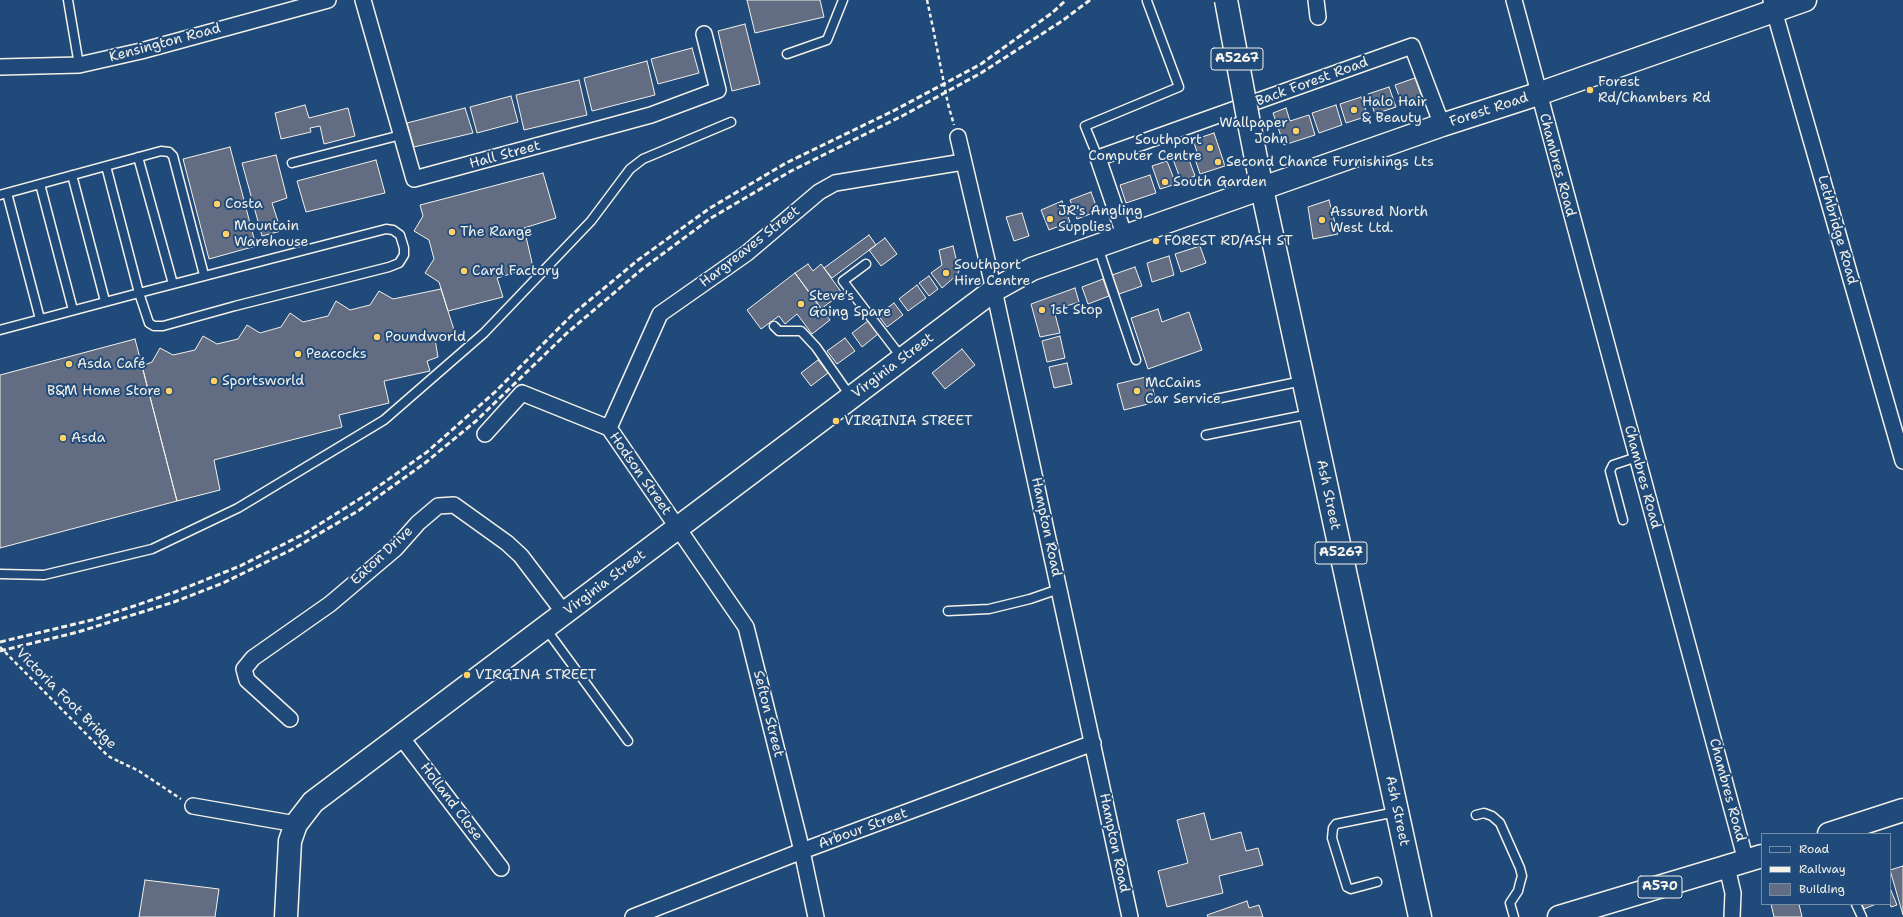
<!DOCTYPE html>
<html>
<head>
<meta charset="utf-8">
<style>
	body { margin:0 }
	#map { position:relative; width:1903px; height:917px; overflow:hidden; background:#1f4a7a; font-family:"Shantell Sans",sans-serif }
	canvas { display:block }
	.legend { position:absolute; left:1761px; top:833px; width:130px; height:72px; box-sizing:border-box; background:#1f4a7a; border:1px solid #748da6; margin:0; padding:5px 7px; list-style:none; font-size:12px; color:#f4f1e8 }
	.legend li { display:flex; align-items:center; gap:8px; height:20px }
	.legend b { width:20px; border:1px solid #748da6 }
</style>
</head>
<body>
<div id="map">
<canvas width="1903" height="917"></canvas>
<ul class="legend">
<li><b style="height:5px;background:#1f4a7a"></b>Road</li>
<li><b style="height:5px;background:#f4f1e8"></b>Railway</li>
<li><b style="height:11px;background:#626c82"></b>Building</li>
</ul>
</div>
<script>
const context = document.querySelector('canvas').getContext('2d');
context.lineJoin = 'round';
function paint(path, color) { context.fillStyle = color; context.fill(path, 'evenodd'); }
const poly = rows => new Path2D(rows.map(r => 'M' + r).join(''));
function stroke(path, color, width, dash) { context.strokeStyle = color; context.lineWidth = width; context.lineCap = dash ? 'butt' : 'round'; context.setLineDash(dash || []); context.stroke(path); }
function drawText(font, color, halo, rows, align = 'center') {
  context.font = font + ' "Shantell Sans",sans-serif'; context.lineWidth = 4; context.setLineDash([]); context.textBaseline = 'middle'; context.strokeStyle = halo; context.fillStyle = color; for (const [text, x, y, turn = 0] of rows) {
    context.save(); context.translate(x, y); context.rotate((+turn || 0) * Math.PI / 180); context.textAlign = isNaN(turn) ? turn : align; if (halo) context.strokeText(text, 0, 0); context.fillText(text, 0, 0); context.restore();
  }
}
const building = poly([
	[747,0,820,0,824,17,755,33,747,0],
	[745,24,760,84,732,91,718,31,745,24],
	[692,48,699,73,658,84,651,59,692,48],
	[647,61,655,95,592,111,584,78,647,61],
	[1415,78,1422,97,1402,104,1395,85,1415,78],
	[579,80,587,115,524,130,516,95,579,80],
	[1389,87,1396,107,1375,114,1368,94,1389,87],
	[511,96,518,122,477,133,470,107,511,96],
	[1361,97,1368,116,1346,123,1340,104,1361,97],
	[305,105,309,118,348,108,355,136,324,144,320,126,310,128,311,132,281,139,275,113,305,105],
	[1336,105,1342,125,1319,133,1312,113,1336,105],
	[465,108,473,133,414,147,407,123,465,108],
	[1286,108,1290,121,1309,115,1315,135,1284,145,1273,113,1286,108],
	[1214,133,1225,166,1200,174,1193,153,1197,152,1193,140,1214,133],
	[230,147,256,246,209,259,183,159,230,147],
	[1187,154,1195,176,1181,181,1173,159,1187,154],
	[276,155,287,198,272,203,281,231,262,236,242,163,276,155],
	[376,160,385,193,306,212,297,181,376,160],
	[1167,161,1176,184,1160,189,1152,166,1167,161],
	[543,173,556,218,524,228,533,267,497,278,503,297,448,311,439,282,425,273,434,259,429,240,414,231,423,216,420,205,543,173],
	[1150,175,1156,193,1126,203,1120,185,1150,175],
	[1091,192,1098,211,1077,219,1070,200,1091,192],
	[1329,200,1338,234,1313,239,1308,207,1329,200],
	[1062,201,1070,222,1049,230,1041,210,1062,201],
	[1022,213,1029,236,1014,241,1006,217,1022,213],
	[869,235,876,245,832,278,824,268,869,235],
	[885,238,897,254,881,266,869,250,885,238],
	[953,246,959,271,957,275,942,288,931,273,942,265,939,250,953,246],
	[1200,246,1206,263,1181,272,1175,254,1200,246],
	[1169,256,1174,275,1152,282,1147,263,1169,256],
	[808,264,813,271,821,264,842,293,821,309,795,273,808,264],
	[1135,267,1142,286,1119,294,1112,275,1135,267],
	[795,273,830,320,812,334,797,314,785,324,779,316,761,329,747,310,795,273],
	[929,276,938,289,929,296,919,283,929,276],
	[1103,279,1109,296,1088,304,1082,287,1103,279],
	[917,285,926,298,908,311,899,299,917,285],
	[1075,288,1079,302,1054,310,1060,333,1040,337,1031,304,1075,288],
	[441,289,455,333,435,339,438,357,427,361,430,371,384,381,389,403,339,415,342,427,214,460,220,490,177,501,142,366,152,362,160,348,173,355,195,350,203,336,217,344,238,339,247,325,260,333,281,327,290,313,303,322,328,316,336,301,350,310,370,305,379,291,393,299,441,289],
	[894,303,903,315,887,327,878,315,894,303],
	[1158,309,1162,322,1189,312,1202,350,1148,369,1131,318,1158,309],
	[868,321,878,334,862,347,852,333,868,321],
	[1060,336,1065,358,1047,362,1042,341,1060,336],
	[845,338,855,351,837,364,827,351,845,338],
	[135,339,177,501,0,548,0,375,135,339],
	[962,349,975,365,945,389,932,373,962,349],
	[818,360,828,373,811,386,801,373,818,360],
	[1067,363,1072,384,1054,388,1049,367,1067,363],
	[1150,376,1156,402,1124,410,1117,384,1150,376],
	[1204,813,1211,840,1241,832,1246,851,1258,848,1263,865,1219,876,1223,893,1167,907,1158,871,1188,863,1177,820,1204,813],
	[1903,866,1903,915,1890,870,1903,866],
	[145,880,219,889,215,917,139,917,145,880],
	[1890,888,1897,905,1891,907,1890,904,1890,888],
	[1247,901,1249,908,1259,905,1263,917,1208,917,1207,915,1247,901],
	[1771,904,1799,904,1802,917,1774,917,1771,904],
	[1862,904,1876,904,1864,909,1862,904]
]);
paint(building, '#626c82');
stroke(building, '#f4f1e8', 1);
const lane = poly([
	[68,0,79,65],
	[787,54,827,40,843,0],
	[138,157,173,284],
	[1098,158,1085,126,1179,87,1147,1],
	[292,163,401,135],
	[72,175,105,301],
	[40,184,73,310],
	[7,193,40,319],
	[0,195,161,151,169,152,173,156,204,275],
	[1098,247,1136,360],
	[866,264,843,281,902,358],
	[774,326,779,331,801,331,816,347,851,397],
	[0,330,139,293,149,323,154,326,163,326,235,306,389,267,399,263,404,255,404,248,400,235,393,230,386,229,139,293,106,166],
	[1216,399,1302,381],
	[1206,435,1310,414],
	[1623,520,1610,471,1613,465,1637,457],
	[0,574,44,575,152,549,238,508,384,420,484,333,591,221,630,169,643,159,731,122],
	[948,611,989,609,1030,599,1059,589],
	[546,629,628,741],
	[1476,815,1484,813,1492,816,1500,823,1520,868,1522,876,1520,883,1518,891,1510,903,1514,917],
	[1377,882,1351,889,1347,887,1332,838,1333,828,1336,824,1396,812],
	[1856,904,1862,917]
]);
const street = poly([
	[363,0,414,179,651,115,718,90,704,34],
	[1316,0,1318,17],
	[1514,0,1746,861],
	[1771,0,1903,461],
	[0,67,79,65,141,51,328,0],
	[958,137,994,290,1130,917],
	[1125,237,1098,158,1412,46,1442,125],
	[609,428,660,314,747,253,819,192,835,183,963,162],
	[485,434,522,393,609,428,746,627,802,851,816,917],
	[290,719,247,680,244,669,253,658,330,604,395,549,418,523,438,506,454,505,507,543,521,556,565,614],
	[401,737,501,868],
	[193,806,296,824],
	[1727,867,1733,893,1732,917],
	[633,917,802,851,1093,743]
]);
const secondary = poly([
	[286,917,290,841,296,824,313,802,994,290,1032,269,1442,125,1538,94,1805,0]
]);
const primary = poly([
	[1248,118,1262,189,1420,917]
]);
const highway = poly([
	[1829,834,1903,810],
	[1559,917,1762,856]
]);
stroke(lane, '#f4f1e8', 11);
stroke(street, '#f4f1e8', 18);
stroke(secondary, '#f4f1e8', 25);
stroke(primary, '#f4f1e8', 25);
stroke(highway, '#f4f1e8', 25);
stroke(poly([
	[927,0,933,28],
	[948,104,954,125],
	[120,762,139,771,181,799]
]), '#f4f1e8', 2.5, [4, 3]);
stroke(lane, '#1f4a7a', 8);
stroke(street, '#1f4a7a', 15);
stroke(secondary, '#1f4a7a', 22);
stroke(primary, '#1f4a7a', 22);
stroke(highway, '#1f4a7a', 22);
stroke(poly([
	[0,642,96,619,175,592,240,566,304,534,372,491,427,452,495,392,573,314,638,260,710,208,786,163,895,110,981,64,1052,13,1066,0],
	[0,651,78,632,174,602,223,583,291,550,358,511,425,463,476,421,567,333,641,270,711,218,791,171,904,115,981,73,1062,21,1090,0]
]), '#f4f1e8', 3, [6, 3]);
const primaryBridge = poly([
	[1226,0,1248,118]
]);
stroke(primaryBridge, '#f4f1e8', 25, []);
stroke(poly([
	[933,28,948,104],
	[0,647,108,756,120,762]
]), '#f4f1e8', 2.5, [4, 3]);
stroke(primaryBridge, '#1f4a7a', 22);
for (const [x, y, r, color] of [
	[1590,90,4,"#ffd166"],
	[1354,110,4,"#ffd166"],
	[1296,131,4,"#ffd166"],
	[1210,148,4,"#ffd166"],
	[1218,162,4,"#ffd166"],
	[1165,182,4,"#ffd166"],
	[217,204,4,"#ffd166"],
	[1050,219,4,"#ffd166"],
	[1322,220,4,"#ffd166"],
	[452,232,4,"#ffd166"],
	[226,234,4,"#ffd166"],
	[1156,241,4,"#ffd166"],
	[464,271,4,"#ffd166"],
	[946,273,4,"#ffd166"],
	[801,304,4,"#ffd166"],
	[1042,310,4,"#ffd166"],
	[377,337,4,"#ffd166"],
	[298,354,4,"#ffd166"],
	[69,364,4,"#ffd166"],
	[214,381,4,"#ffd166"],
	[169,391,4,"#ffd166"],
	[1137,391,4,"#ffd166"],
	[836,421,4,"#ffd166"],
	[63,438,4,"#ffd166"],
	[467,675,4,"#ffd166"]
]) { const dot = new Path2D(); dot.arc(x, y, r, 0, 2 * Math.PI); context.fillStyle = color; context.fill(dot); stroke(dot, '#1f4a7a', 1.5); }
for (const [x, y, w] of [
	[1237,59,52],
	[1341,553,52],
	[1660,887,44]
]) { const box = new Path2D(); box.roundRect(x - w / 2, y - 11, w, 22, 3); context.fillStyle = '#1f4a7a'; context.fill(box); stroke(box, '#f4f1e8', 1); }
drawText('bold 13px', '#f4f1e8', null, [
	["A5267",1237,59],
	["A5267",1341,553],
	["A570",1660,887]
]);
drawText('14px', '#f4f1e8', '#1f4a7a', [
	["Kensington Road",165,43,-15],
	["Back Forest Road",1312,82,-20],
	["Forest Road",1489,110,-18],
	["Hall Street",505,155,-15],
	["Chambres Road",1557,165,75],
	["Lethbridge Road",1837,230,74],
	["Hargreaves Street",750,247,-38],
	["Virginia Street",893,366,-37],
	["Hodson Street",640,474,55],
	["Chambres Road",1642,477,75],
	["Ash Street",1328,495,78],
	["Hampton Road",1046,527,78],
	["Eaton Drive",382,556,-43],
	["Virginia Street",605,583,-37],
	["Victoria Foot Bridge",66,699,45],
	["Sefton Street",768,714,76],
	["Chambres Road",1727,790,75],
	["Holland Close",451,802,53],
	["Ash Street",1397,811,78],
	["Arbour Street",863,829,-20],
	["Hampton Road",1114,843,78]
]);
drawText('14px', '#f4f1e8', '#1f4a7a', [
	["Forest",1598,82],
	["Rd/Chambers Rd",1598,98],
	["Halo Hair",1362,102],
	["& Beauty",1362,118],
	["Wallpaper",1288,123,"right"],
	["John",1288,139,"right"],
	["Southport",1202,140,"right"],
	["Computer Centre",1202,156,"right"],
	["Second Chance Furnishings Lts",1226,162],
	["South Garden",1173,182],
	["Costa",225,204],
	["JR's Angling",1058,211],
	["Supplies",1058,227],
	["Assured North",1330,212],
	["West Ltd.",1330,228],
	["Mountain",234,226],
	["Warehouse",234,242],
	["The Range",460,232],
	["FOREST RD/ASH ST",1164,241],
	["Southport",954,265],
	["Hire Centre",954,281],
	["Card Factory",472,271],
	["Steve's",809,296],
	["Going Spare",809,312],
	["1st Stop",1050,310],
	["Poundworld",385,337],
	["Peacocks",306,354],
	["Asda Café",77,364],
	["Sportsworld",222,381],
	["McCains",1145,383],
	["Car Service",1145,399],
	["B&M Home Store",161,391,"right"],
	["VIRGINIA STREET",844,421],
	["Asda",71,438],
	["VIRGINA STREET",475,675]
], 'left');
</script>
</body>
</html>
